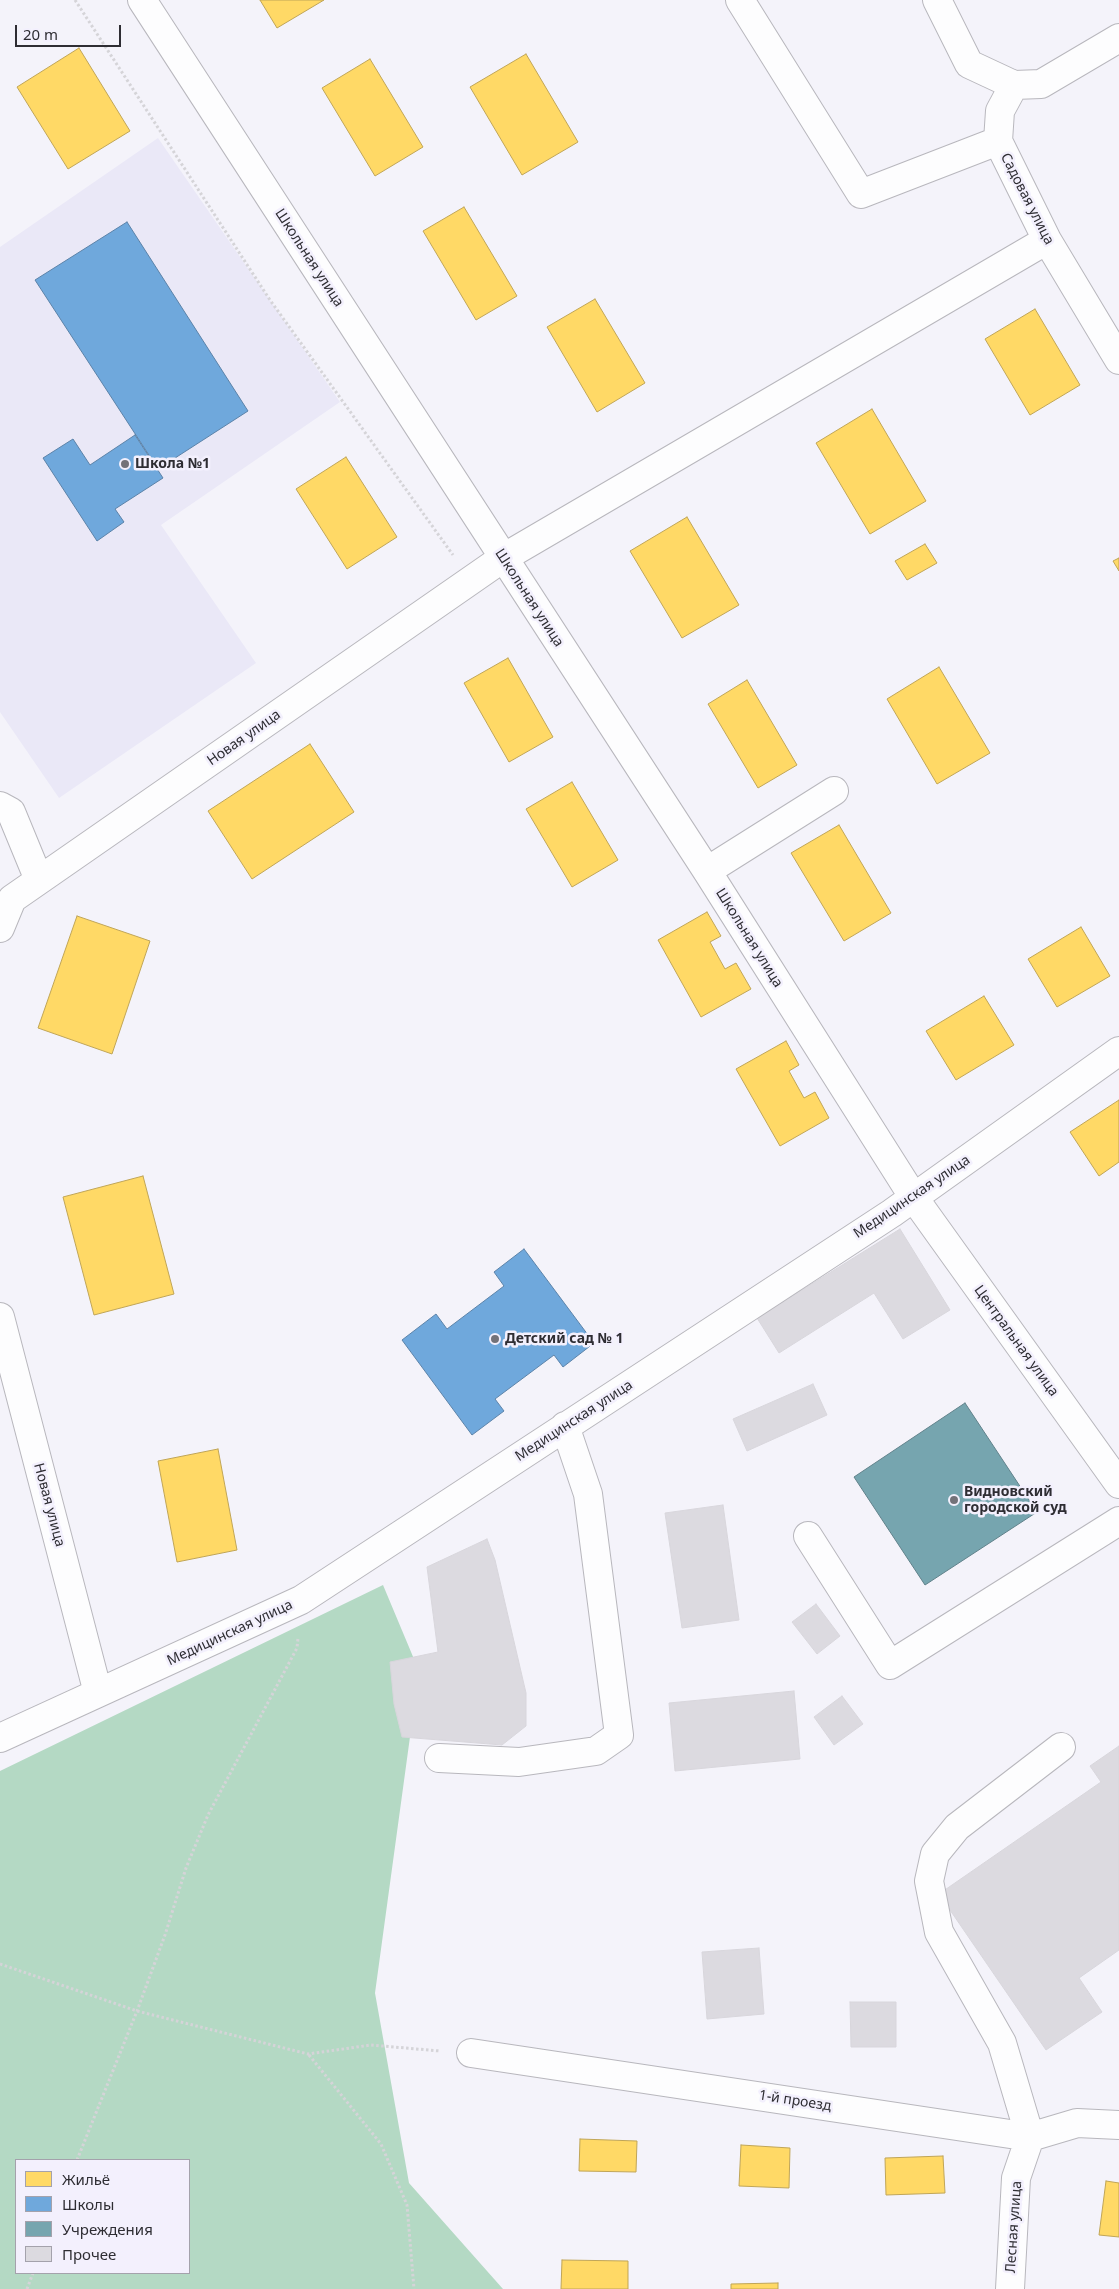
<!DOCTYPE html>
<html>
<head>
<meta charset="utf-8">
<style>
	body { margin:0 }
	#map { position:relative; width:1119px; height:2289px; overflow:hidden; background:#f4f3fa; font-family:"Noto Sans",sans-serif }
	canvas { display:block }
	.legend { position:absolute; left:15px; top:2159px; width:175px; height:115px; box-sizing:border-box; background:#f3f0fd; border:1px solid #a4a2ac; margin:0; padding:6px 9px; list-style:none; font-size:15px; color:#2e2d33 }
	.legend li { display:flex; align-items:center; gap:10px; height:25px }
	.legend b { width:25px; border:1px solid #a4a2ac }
	.scale { position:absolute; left:15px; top:25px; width:106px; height:22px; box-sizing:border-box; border:2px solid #2e2d33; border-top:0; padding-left:6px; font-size:15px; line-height:18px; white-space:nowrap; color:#2e2d33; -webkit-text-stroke:4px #f3f0fd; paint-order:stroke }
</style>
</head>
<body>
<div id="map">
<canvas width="1119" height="2289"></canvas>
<ul class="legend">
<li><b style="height:14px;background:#ffd966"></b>Жильё</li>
<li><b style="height:14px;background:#6fa8dc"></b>Школы</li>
<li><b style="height:14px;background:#76a5af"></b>Учреждения</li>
<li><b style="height:14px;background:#dcdae0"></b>Прочее</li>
</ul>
<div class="scale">20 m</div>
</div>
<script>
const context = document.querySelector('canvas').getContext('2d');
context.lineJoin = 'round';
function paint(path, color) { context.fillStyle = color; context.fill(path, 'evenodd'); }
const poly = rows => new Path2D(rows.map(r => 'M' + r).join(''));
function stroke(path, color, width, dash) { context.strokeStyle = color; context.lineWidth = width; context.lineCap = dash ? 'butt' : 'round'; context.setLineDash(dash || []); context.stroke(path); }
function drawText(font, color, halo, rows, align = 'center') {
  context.font = font + ' "Noto Sans",sans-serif'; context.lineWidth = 5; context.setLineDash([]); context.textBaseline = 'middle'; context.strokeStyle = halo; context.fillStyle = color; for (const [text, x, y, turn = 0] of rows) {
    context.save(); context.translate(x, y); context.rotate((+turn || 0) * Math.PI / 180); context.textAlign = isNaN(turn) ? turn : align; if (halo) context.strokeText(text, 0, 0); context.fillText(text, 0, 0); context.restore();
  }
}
paint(poly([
	[158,138,340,402,161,525,256,663,59,798,0,712,0,247]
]), '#eae8f7');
paint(poly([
	[383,1585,419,1671,375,1993,409,2183,503,2289,0,2289,0,1771],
	[16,2160,189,2160,189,2273,16,2273]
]), '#b4d9c4');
const homes = poly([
	[260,0,324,0,277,28,260,0],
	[79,48,130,131,68,169,17,87,79,48],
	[526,54,578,142,522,175,470,87,526,54],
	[370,59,423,147,375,176,322,88,370,59],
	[464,207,517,296,476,320,423,231,464,207],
	[595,299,645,383,597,412,547,327,595,299],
	[1035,309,1080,385,1030,415,985,339,1035,309],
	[872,409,926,501,870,534,816,443,872,409],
	[346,457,397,537,347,569,296,489,346,457],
	[687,517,739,605,682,638,630,551,687,517],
	[925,544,937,563,907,580,895,561,925,544],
	[1119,558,1119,571,1113,561,1119,558],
	[508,658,553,737,509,762,464,683,508,658],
	[939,667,990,753,937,784,887,699,939,667],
	[747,680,797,765,758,788,708,704,747,680],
	[310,744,354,812,252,879,208,811,310,744],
	[572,782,618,860,572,887,526,809,572,782],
	[839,825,891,913,844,941,791,853,839,825],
	[707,912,721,936,710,942,725,969,736,963,751,989,701,1017,658,940,707,912],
	[77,916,150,941,112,1054,38,1028,77,916],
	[1081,927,1110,976,1057,1007,1028,959,1081,927],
	[984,996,1014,1045,956,1080,926,1031,984,996],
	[786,1041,799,1065,789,1071,804,1098,815,1092,829,1118,780,1146,736,1069,786,1041],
	[1119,1100,1119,1162,1099,1176,1070,1132,1119,1100],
	[143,1176,174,1294,94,1315,63,1197,143,1176],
	[218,1449,237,1550,177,1562,158,1461,218,1449],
	[580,2139,637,2141,636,2172,579,2171,580,2139],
	[741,2145,790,2148,789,2188,739,2186,741,2145],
	[943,2156,945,2193,886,2195,885,2158,943,2156],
	[1106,2181,1119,2183,1119,2237,1099,2235,1106,2181],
	[562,2260,628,2261,628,2289,561,2289,562,2260],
	[778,2283,778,2289,731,2289,731,2284,778,2283]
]);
paint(homes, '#ffd966');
stroke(homes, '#c0a557', 1);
const schools = poly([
	[127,222,248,411,158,469,35,280,127,222],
	[135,435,163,478,115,509,124,522,97,541,43,458,73,439,90,465,135,435],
	[524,1249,594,1343,563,1367,554,1355,495,1399,504,1411,472,1435,402,1340,436,1314,447,1329,504,1286,494,1272,524,1249]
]);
paint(schools, '#6fa8dc');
stroke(schools, '#5c83a9', 1);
const public = poly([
	[965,1403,1037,1512,925,1585,854,1477,965,1403]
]);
paint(public, '#76a5af');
stroke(public, '#60818a', 1);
const building = poly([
	[900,1229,950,1310,903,1339,874,1293,779,1353,757,1318,900,1229],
	[813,1384,827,1415,747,1451,733,1419,813,1384],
	[723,1505,739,1620,682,1628,665,1513,723,1505],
	[487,1539,495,1560,526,1693,526,1726,502,1745,402,1737,394,1704,390,1662,438,1652,427,1567,487,1539],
	[816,1604,840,1636,817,1654,792,1622,816,1604],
	[794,1691,800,1759,675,1771,669,1703,794,1691],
	[842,1696,863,1724,834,1745,814,1717,842,1696],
	[1119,1746,1119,1950,1079,1978,1102,2012,1046,2050,939,1894,1101,1782,1090,1766,1119,1746],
	[759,1948,764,2014,707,2019,702,1952,759,1948],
	[850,2002,896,2002,896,2047,851,2047,850,2002]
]);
paint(building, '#dcdae0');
stroke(building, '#d8d6dc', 1);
const minor = poly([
	[142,0,707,871,914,1198,1119,1484],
	[740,0,861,194,998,141],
	[937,0,969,64,1014,85,1000,111,998,141,1047,240,1119,360],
	[1014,85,1041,84,1119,38],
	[0,806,11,812,39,880],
	[707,871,834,791],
	[0,928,12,899,503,558,1047,240],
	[0,1317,98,1693],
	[808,1536,890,1665,1119,1521],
	[0,1738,301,1600,892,1213,1119,1051],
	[439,1758,519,1762,596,1751,619,1735,588,1494,565,1426],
	[471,2053,1030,2137,1077,2123,1119,2125],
	[1010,2289,1016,2178,1030,2137,1002,2043,939,1932,929,1881,935,1854,957,1827,1061,1747]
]);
stroke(minor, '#b8b7bd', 30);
stroke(poly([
	[75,0,270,300,453,555],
	[0,1964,137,2011,308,2054,371,2045,440,2051],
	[309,2055,381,2144,407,2205,414,2289],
	[77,2160,137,2011,165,1935,186,1868,208,1815,297,1648,298,1638],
	[27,2289,33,2273]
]), '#d5d4d8', 3, [2.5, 2.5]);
stroke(minor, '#fdfdfe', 28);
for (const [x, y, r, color] of [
	[125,464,5,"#737279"],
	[495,1339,5,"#737279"],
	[954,1500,5,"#737279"]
]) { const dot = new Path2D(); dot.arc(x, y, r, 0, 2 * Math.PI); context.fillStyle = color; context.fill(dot); stroke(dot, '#f3f0fd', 2); }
drawText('14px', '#2e2d33', '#f3f0fd', [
	["Садовая улица",1027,199,63],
	["Школьная улица",309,258,57],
	["Школьная улица",529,598,57],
	["Новая улица",244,738,-35],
	["Школьная улица",749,938,58],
	["Медицинская улица",912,1197,-34],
	["Центральная улица",1016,1341,54],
	["Медицинская улица",574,1421,-33],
	["Новая улица",49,1505,75],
	["Медицинская улица",230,1633,-25],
	["1-й проезд",795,2101,9],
	["Лесная улица",1014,2227,-86]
]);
drawText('bold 14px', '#2e2d33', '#f3f0fd', [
	["Школа №1",135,464],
	["Детский сад № 1",505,1339],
	["Видновский",964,1492],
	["городской суд",964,1508]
], 'left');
</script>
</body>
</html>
